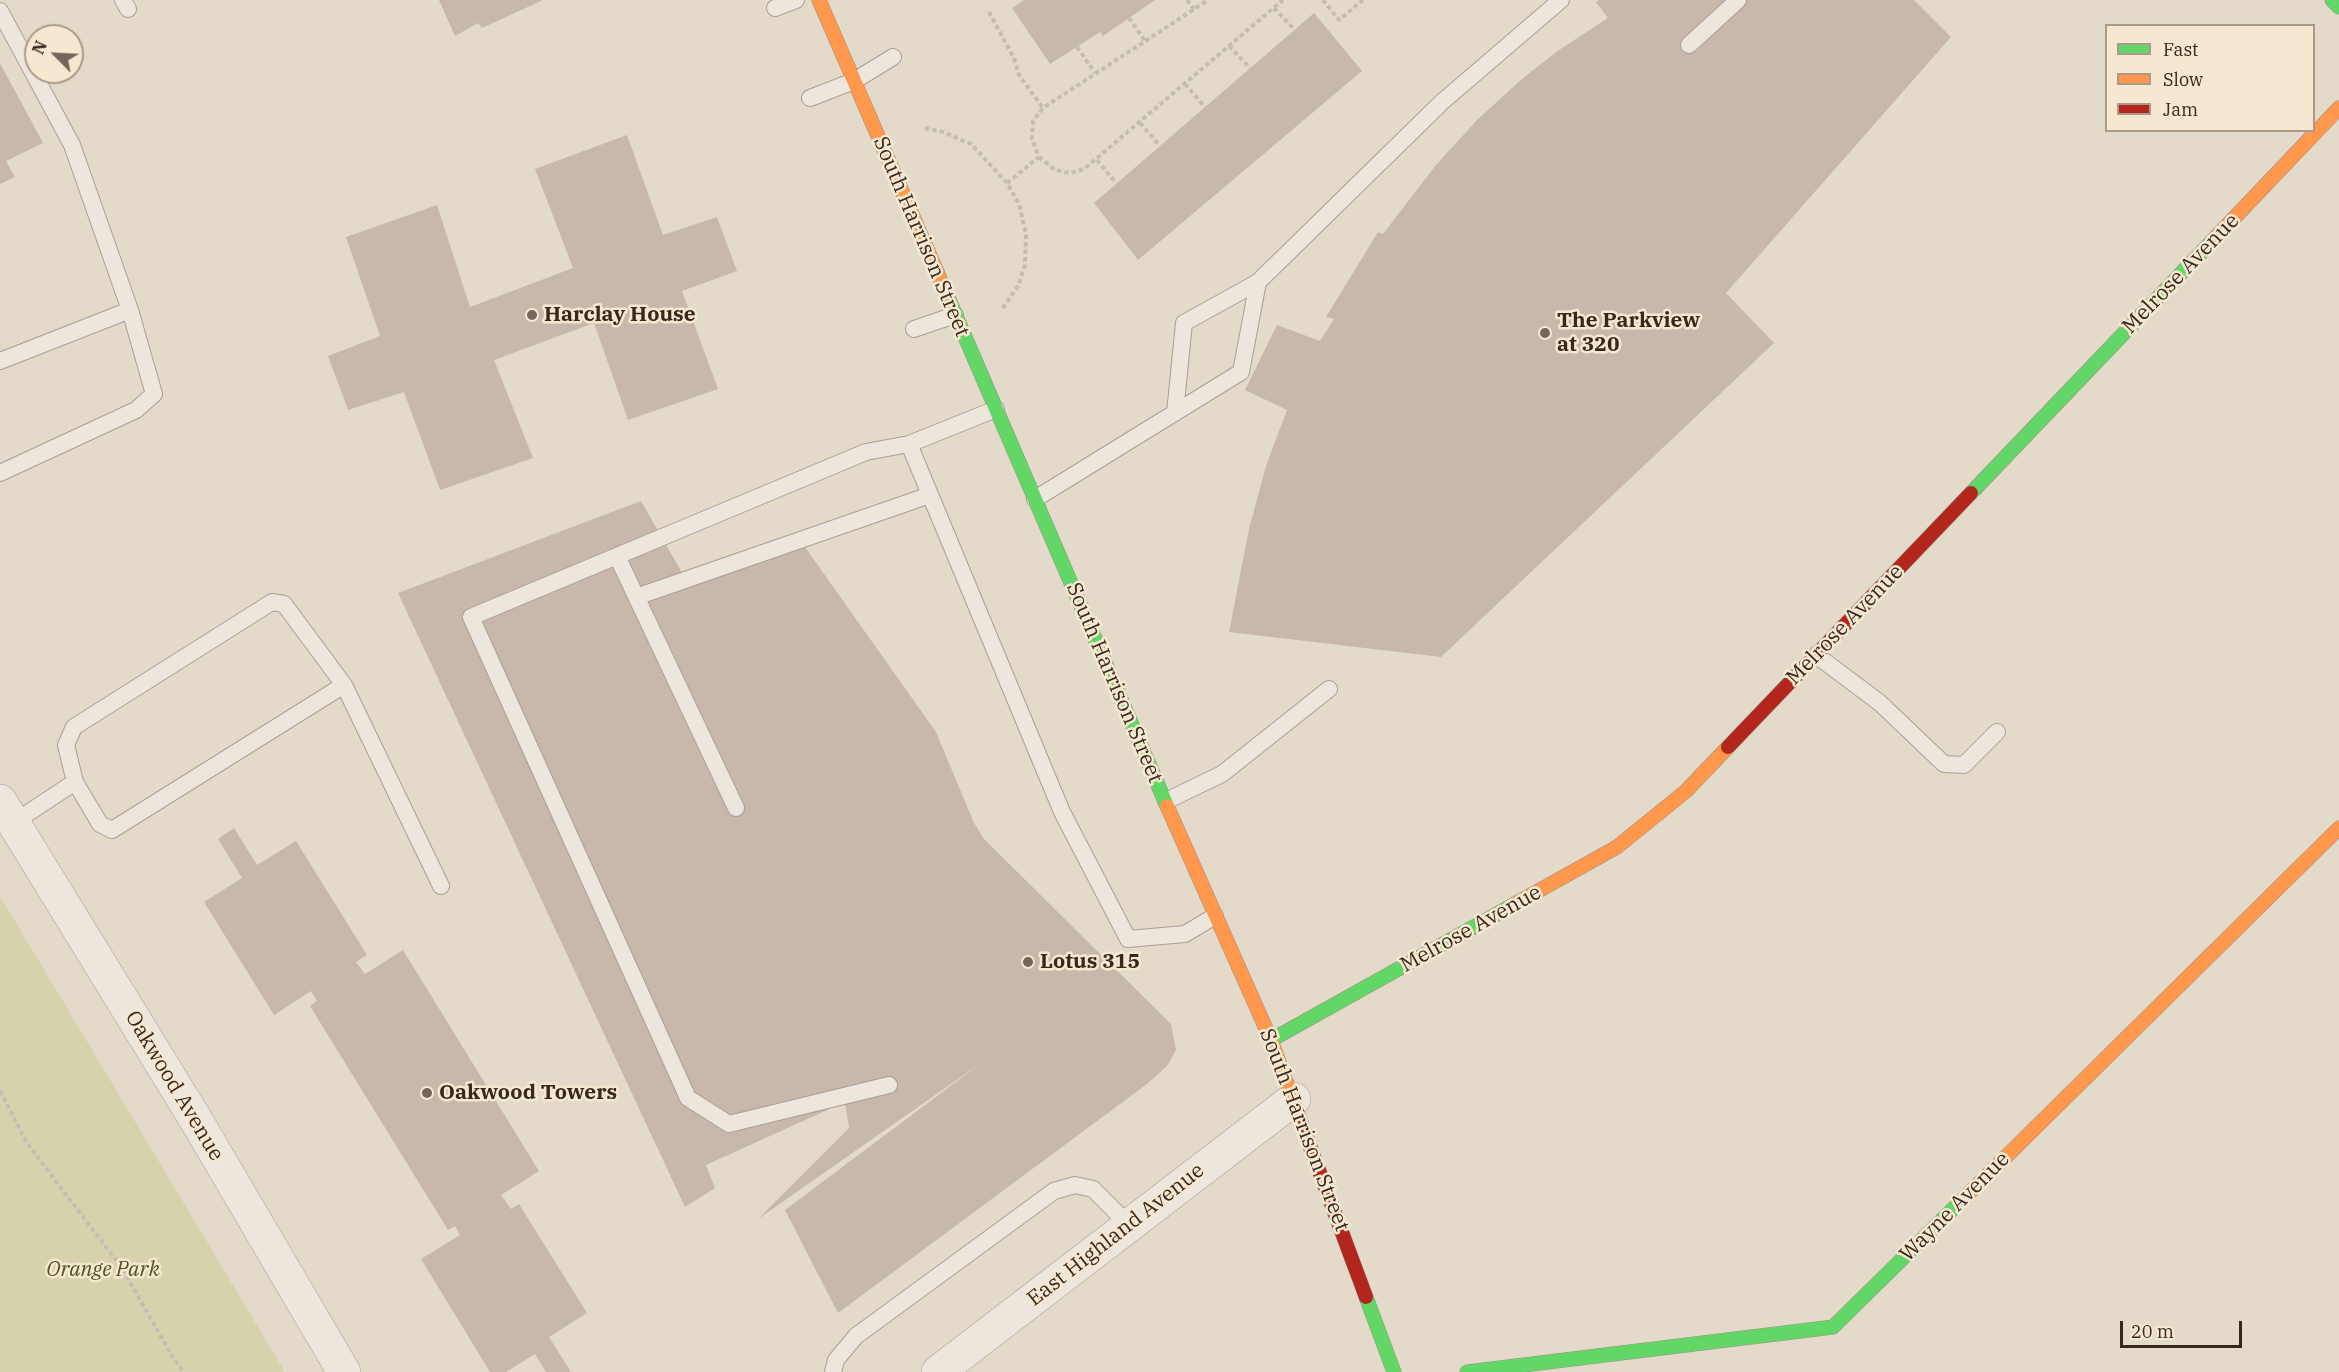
<!DOCTYPE html>
<html>
<head>
<meta charset="utf-8">
<style>
	body { margin:0 }
	#map { position:relative; width:2339px; height:1372px; overflow:hidden; background:#e4daca; font-family:"IBM Plex Serif",serif }
	canvas { display:block }
	.legend { position:absolute; left:2105px; top:24px; width:210px; height:108px; box-sizing:border-box; background:#f6e8d0; border:2px solid #aa9b88; margin:0; padding:8px 10px; list-style:none; font-size:18px; color:#37271d }
	.legend li { display:flex; align-items:center; gap:12px; height:30px }
	.legend b { width:30px; border:2px solid #aa9b88 }
	.north { position:absolute; left:24px; top:24px; width:60px; height:60px; box-sizing:border-box; background:#f6e8d0; border:2px solid #aa9b88; border-radius:50%; rotate:294deg; font-size:16px; font-weight:700; line-height:24px; text-align:center; color:#37271d }
	.north::after { content:''; display:block; margin:auto; width:21px; height:27px; background:#74665a; clip-path:polygon(50% 0,100% 100%,50% 72%,0 100%) }
	.scale { position:absolute; left:2120px; top:1321px; width:122px; height:27px; box-sizing:border-box; border:3px solid #37271d; border-top:0; padding-left:8px; font-size:18px; line-height:21px; white-space:nowrap; color:#37271d; -webkit-text-stroke:4px #f6e8d0; paint-order:stroke }
</style>
</head>
<body>
<div id="map">
<canvas width="2339" height="1372"></canvas>
<ul class="legend">
<li><b style="height:8px;background:#63d668"></b>Fast</li>
<li><b style="height:8px;background:#ff974d"></b>Slow</li>
<li><b style="height:8px;background:#b3261e"></b>Jam</li>
</ul>
<div class="north">N</div>
<div class="scale">20 m</div>
</div>
<script>
const context = document.querySelector('canvas').getContext('2d');
context.lineJoin = 'round';
function paint(path, color) { context.fillStyle = color; context.fill(path, 'evenodd'); }
const poly = rows => new Path2D(rows.map(r => 'M' + r).join(''));
function stroke(path, color, width, dash) { context.strokeStyle = color; context.lineWidth = width; context.lineCap = dash ? 'butt' : 'round'; context.setLineDash(dash || []); context.stroke(path); }
function drawText(font, color, halo, rows, align = 'center') {
  context.font = font + ' "IBM Plex Serif",serif'; context.lineWidth = 5; context.setLineDash([]); context.textBaseline = 'middle'; context.strokeStyle = halo; context.fillStyle = color; for (const [text, x, y, turn = 0] of rows) {
    context.save(); context.translate(x, y); context.rotate((+turn || 0) * Math.PI / 180); context.textAlign = isNaN(turn) ? turn : align; if (halo) context.strokeText(text, 0, 0); context.fillText(text, 0, 0); context.restore();
  }
}
paint(poly([
	[0,896,285,1372,0,1372]
]), '#d6d3ac');
paint(poly([
	[439,0,543,0,482,28,478,23,455,36],
	[1024,0,1155,0,1103,36,1100,32,1050,64,1012,8],
	[1599,0,1914,0,1951,37,1726,293,1774,343,1441,657,1229,632,1249,529,1266,466,1287,410,1245,390,1277,325,1320,341,1334,319,1326,317,1378,232,1383,234,1436,165,1477,120,1523,78,1559,50,1608,18,1596,2],
	[1314,13,1362,71,1138,260,1094,203],
	[0,63,43,143,6,161,15,177,0,184],
	[627,135,663,235,717,217,737,271,682,291,718,389,628,420,594,323,494,360,533,458,440,490,404,392,348,410,328,356,380,336,346,237,437,205,470,307,573,268,535,169],
	[641,501,689,585,805,547,936,732,974,823,984,839,1171,1024,1176,1050,1167,1066,1147,1084,838,1313,785,1210,981,1063,758,1219,849,1128,845,1102,706,1165,715,1188,685,1207,398,593],
	[234,828,257,865,296,841,367,955,356,962,365,974,403,950,539,1171,501,1195,511,1209,519,1204,587,1313,549,1337,571,1372,546,1372,535,1354,506,1372,490,1372,421,1259,460,1235,455,1226,448,1230,310,1006,317,1001,311,991,274,1015,204,902,242,878,218,839]
]), '#c8b8ab');
const lane = poly([
	[123,0,128,9],
	[775,8,796,0],
	[0,11,72,145,130,310,154,394,136,410,0,473],
	[1689,45,1738,0],
	[810,98,854,81,893,57],
	[914,329,955,315],
	[0,361,130,310],
	[996,409,909,444,1062,812,1128,939,1185,934,1215,916],
	[1175,413,1184,323,1258,282,1442,102,1561,0],
	[1035,499,1241,372,1258,282],
	[617,556,736,808],
	[636,597,930,495],
	[1816,655,1880,703,1944,764,1964,765,1997,732],
	[344,685,441,886],
	[1166,801,1222,774,1329,689],
	[13,823,75,782,100,824,112,830,344,685,284,604,272,602,74,727,66,745,75,782],
	[889,1085,729,1124,688,1098,471,617,866,452,909,444],
	[833,1372,836,1360,856,1336,1054,1191,1075,1185,1093,1189,1129,1225]
]);
const street = poly([
	[0,801,196,1120,344,1372],
	[938,1372,1294,1099]
]);
const fast = poly([
	[2332,0,2339,7],
	[947,295,1167,806],
	[1971,493,2216,237],
	[1271,1040,1513,905],
	[1366,1297,1394,1372],
	[1467,1372,1833,1327,1960,1202]
]);
const slow = poly([
	[819,0,947,295],
	[2216,237,2339,108],
	[1167,806,1271,1040,1295,1106],
	[1513,905,1617,847,1686,791,1728,747],
	[1960,1202,2339,828]
]);
const jam = poly([
	[1728,747,1971,493],
	[1295,1106,1366,1297]
]);
stroke(lane, '#a99f94', 18);
stroke(street, '#a99f94', 34);
stroke(fast, '#998f84', 15);
stroke(slow, '#998f84', 15);
stroke(jam, '#998f84', 15);
stroke(poly([
	[1187,0,1194,9],
	[1323,0,1339,20,1363,0],
	[1274,8,1294,29],
	[989,12,1014,58,1019,75,1043,108],
	[1129,18,1145,41],
	[1229,46,1250,68],
	[1077,47,1095,73],
	[1185,84,1205,107],
	[1140,123,1160,146],
	[925,128,943,132,971,144,1007,183,1019,204,1026,234,1025,265,1018,286,1002,309],
	[1039,157,1055,170,1070,173,1084,169,1283,0],
	[1097,160,1116,183],
	[1007,183,1039,157,1032,139,1033,121,1043,108,1208,0],
	[0,1091,27,1143,122,1268,172,1356,184,1372]
]), '#c4bdb4', 4, [4.5, 3]);
stroke(lane, '#ece6dd', 16);
stroke(street, '#ece6dd', 33);
stroke(fast, '#63d668', 14);
stroke(slow, '#ff974d', 14);
stroke(jam, '#b3261e', 14);
for (const [x, y, r, color] of [
	[532,315,6,"#74665a"],
	[1545,333,6,"#74665a"],
	[1028,962,6,"#74665a"],
	[427,1093,6,"#74665a"]
]) { const dot = new Path2D(); dot.arc(x, y, r, 0, 2 * Math.PI); context.fillStyle = color; context.fill(dot); stroke(dot, '#f6e8d0', 2); }
drawText('21px', '#37271d', '#f6e8d0', [
	["South Harrison Street",921,237,67],
	["Melrose Avenue",2181,274,-46],
	["Melrose Avenue",1845,625,-46],
	["South Harrison Street",1114,683,67],
	["Melrose Avenue",1471,929,-29],
	["Oakwood Avenue",174,1086,59],
	["South Harrison Street",1304,1130,69],
	["Wayne Avenue",1955,1207,-45],
	["East Highland Avenue",1116,1235,-38]
]);
drawText('bold 21px', '#37271d', '#f6e8d0', [
	["Harclay House",544,315],
	["The Parkview",1557,321],
	["at 320",1557,345],
	["Lotus 315",1040,962],
	["Oakwood Towers",439,1093]
], 'left');
drawText('italic 21px', '#4c5423', '#f6e8d0', [
	["Orange Park",103,1270]
]);
</script>
</body>
</html>
